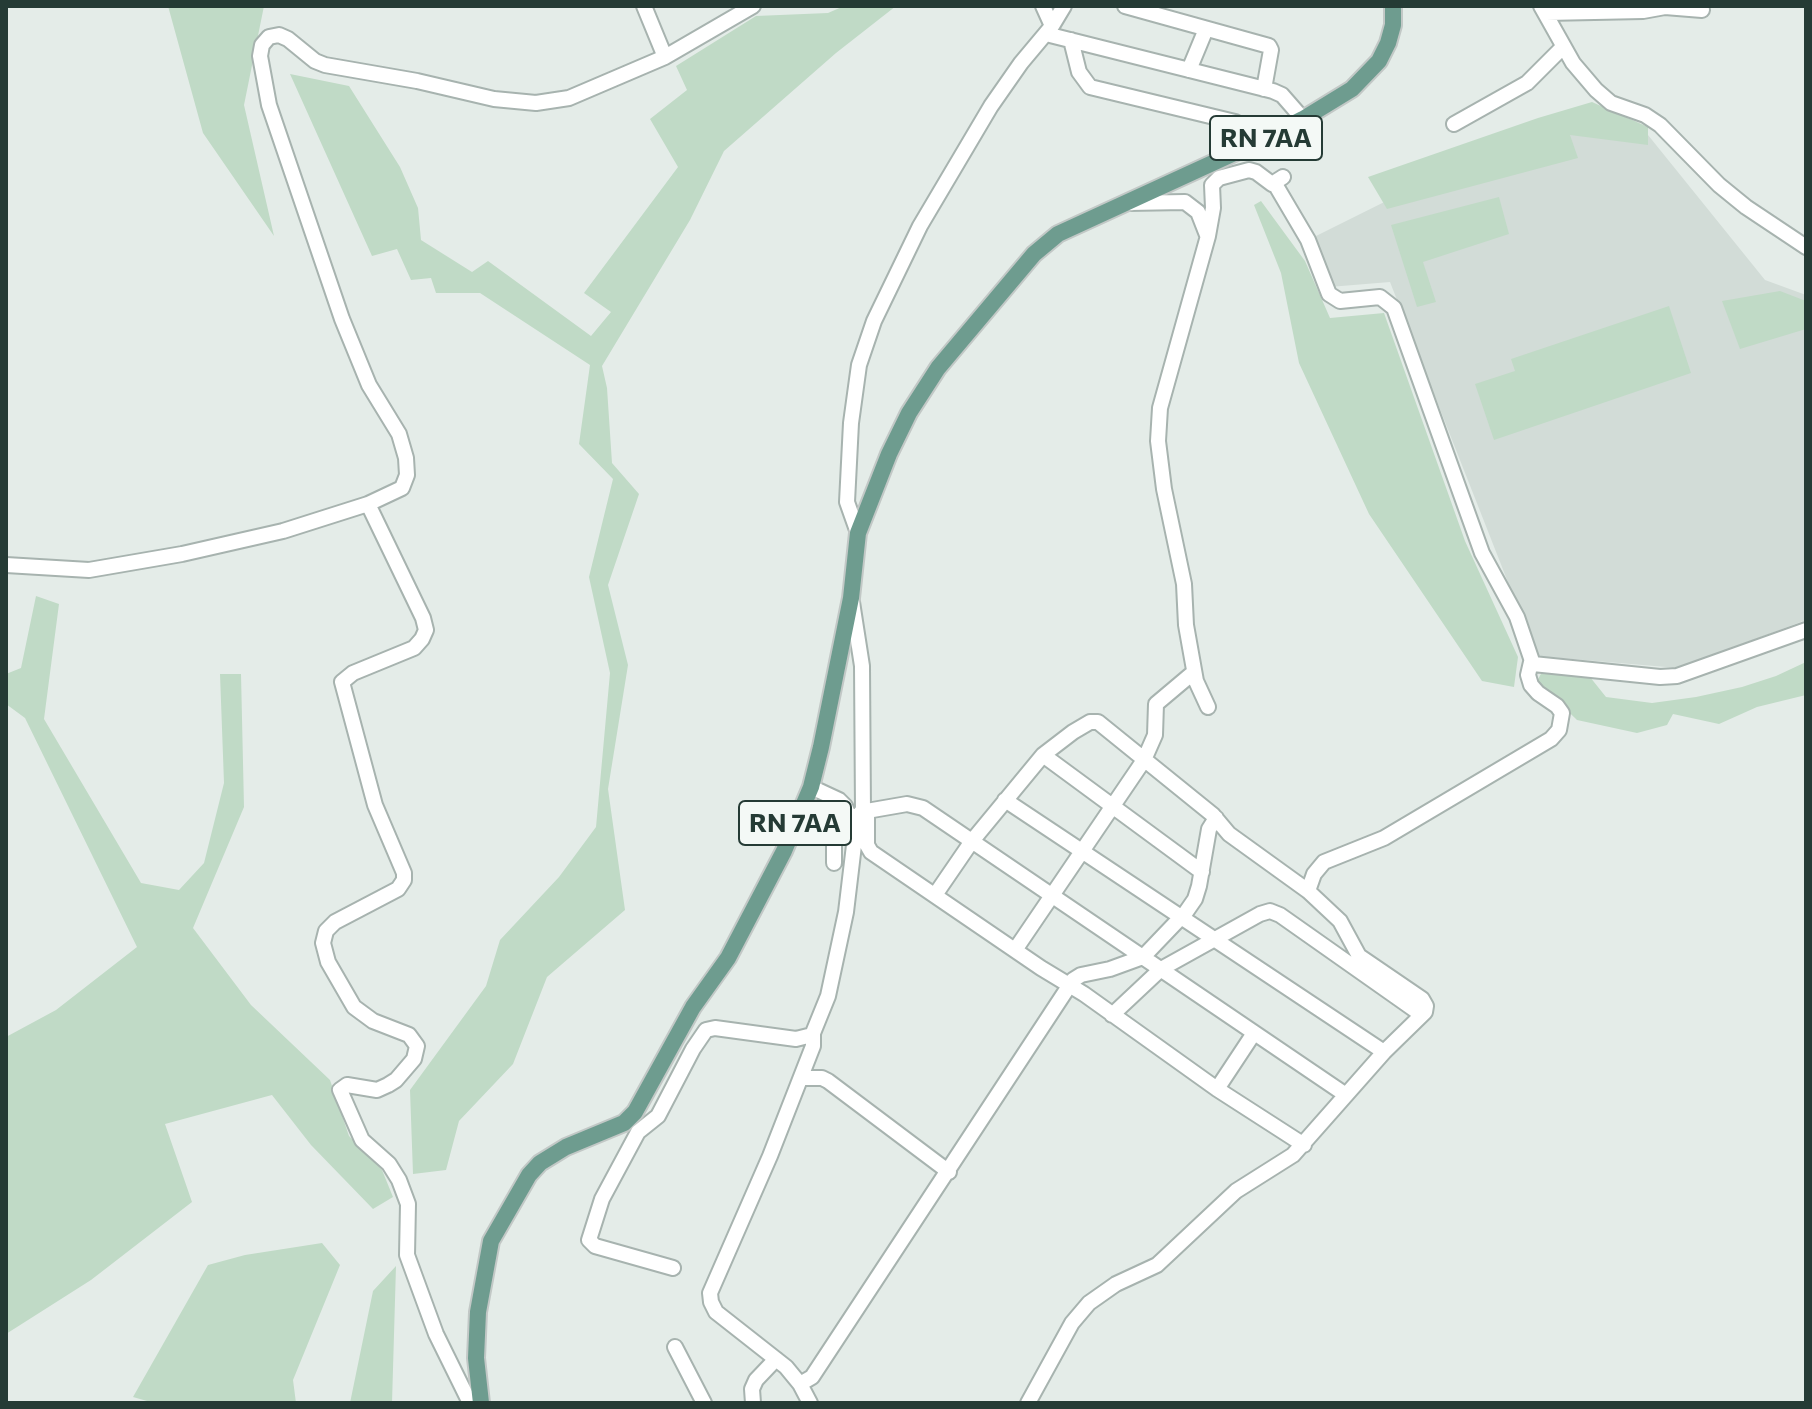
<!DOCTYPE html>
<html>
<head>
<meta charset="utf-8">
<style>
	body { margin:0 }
	#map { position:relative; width:1812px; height:1409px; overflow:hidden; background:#e4ece8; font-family:Commissioner,sans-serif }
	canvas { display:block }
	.frame { position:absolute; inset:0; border:8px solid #253b35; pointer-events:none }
</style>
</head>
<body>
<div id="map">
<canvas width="1812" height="1409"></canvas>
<div class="frame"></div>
</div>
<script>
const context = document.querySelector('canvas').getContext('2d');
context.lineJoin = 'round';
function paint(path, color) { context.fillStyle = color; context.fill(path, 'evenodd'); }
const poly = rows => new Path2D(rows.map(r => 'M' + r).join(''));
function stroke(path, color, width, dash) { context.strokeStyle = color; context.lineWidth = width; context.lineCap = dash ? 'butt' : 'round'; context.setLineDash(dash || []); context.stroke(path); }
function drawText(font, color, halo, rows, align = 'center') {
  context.font = font + ' Commissioner,sans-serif'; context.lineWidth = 6; context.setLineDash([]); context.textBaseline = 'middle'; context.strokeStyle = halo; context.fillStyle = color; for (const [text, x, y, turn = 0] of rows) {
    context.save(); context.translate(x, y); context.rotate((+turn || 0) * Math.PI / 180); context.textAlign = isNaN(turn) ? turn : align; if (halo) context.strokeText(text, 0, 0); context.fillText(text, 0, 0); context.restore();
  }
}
paint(poly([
	[1557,116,1648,135,1765,280,1806,295,1806,620,1678,668,1537,656,1390,282,1329,287,1310,239]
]), '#d2dcd7');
paint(poly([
	[168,6,264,6,244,105,274,236,203,133],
	[844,6,896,6,836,53,724,151,690,220,602,366,607,388,612,463,639,494,608,585,628,665,608,789,625,910,547,977,513,1064,459,1121,446,1170,413,1174,410,1090,486,986,500,940,559,877,596,827,610,673,589,577,613,479,579,444,590,365,480,293,436,293,431,278,411,280,397,249,372,256,290,74,349,86,400,167,418,208,421,240,472,272,488,261,591,336,611,312,584,293,678,167,650,119,687,90,676,66,756,16,828,13],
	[1592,102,1648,127,1648,145,1570,135,1578,158,1387,209,1368,177,1538,118],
	[1499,197,1509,234,1423,262,1436,302,1417,307,1391,225],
	[1261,201,1305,261,1330,318,1384,313,1465,541,1518,657,1514,687,1482,681,1369,514,1299,363,1281,273,1254,205],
	[1780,291,1806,301,1806,329,1740,349,1722,301],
	[1669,306,1691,373,1494,440,1475,384,1515,371,1511,359],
	[36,596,59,604,44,719,141,883,179,890,204,863,224,783,220,674,241,674,244,807,193,928,251,1005,330,1080,349,1136,382,1170,393,1197,373,1209,311,1145,272,1095,165,1124,192,1202,91,1280,6,1334,6,1037,56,1010,137,947,25,718,6,704,6,674,21,668],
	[1806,662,1806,695,1757,707,1719,724,1673,714,1667,725,1637,733,1577,720,1537,681,1542,672,1590,677,1606,697,1652,703,1696,697,1742,687,1776,676],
	[322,1243,340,1265,293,1380,296,1403,154,1403,133,1397,208,1265,245,1255],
	[396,1266,392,1403,350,1403,373,1291]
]), '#c0dac6');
const minor = poly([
	[644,6,665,57],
	[1043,6,1052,26],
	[1125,6,1269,46,1271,50,1264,89],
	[1541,6,1573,63,1596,90,1611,103,1645,115,1660,125,1719,185,1746,207,1806,247],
	[1546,13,1643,11,1665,7,1702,10],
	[1046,34,1273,91,1282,95,1303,119],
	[1071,40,1079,72,1090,87,1235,122,1265,138],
	[1189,70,1206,29],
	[1454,124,1527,83,1563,47],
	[1275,184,1308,240,1329,294,1340,301,1380,297,1394,308,1482,553,1517,617,1533,664,1660,677,1677,676,1806,630],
	[1128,203,1185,202,1198,212,1207,235],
	[368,504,423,618,426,630,422,639,414,648,353,673,342,682,375,805,404,873,404,880,398,889,335,922,326,931,323,943,328,962,354,1007,373,1021,409,1035,417,1046,414,1059,396,1080,388,1085,377,1090,347,1085,340,1090,362,1140,389,1164,399,1180,408,1204,407,1255,436,1334,470,1403],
	[858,533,847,502,851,423,859,365,874,321,920,226,991,106,1021,63,1052,26,1064,6],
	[6,565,89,570,182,554,283,531,368,504,402,488,407,475,406,458,399,434,369,385,342,319,269,105,260,56,262,45,269,37,279,35,288,39,315,61,325,65,417,81,494,99,536,103,569,98,665,57,753,6],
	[852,602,862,666,863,811],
	[1208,707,1196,681,1186,625,1184,584,1164,489,1158,441,1160,408,1208,236,1213,208,1212,185,1219,178,1249,170,1256,172,1272,184,1283,177],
	[1043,755,1202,872],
	[811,787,839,800,845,806,848,814],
	[1005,800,1384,1052],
	[867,811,867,845,871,852,1041,968,1084,994,1217,1089,1304,1145],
	[834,863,834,844,843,818,848,814,857,818],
	[1308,891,1314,874,1324,862,1384,838,1551,739,1559,730,1562,713,1557,706,1538,693,1531,685,1528,675,1531,662],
	[935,895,972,841,1043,755,1073,732,1090,722,1098,722,1213,815,1229,834,1308,891,1340,921,1359,956,1422,999,1426,1006,1425,1012,1384,1052,1293,1155,1236,1191,1157,1265,1116,1284,1089,1303,1072,1323,1028,1403],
	[1015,950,1144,760,1155,735,1156,704,1194,672],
	[1112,1015,1161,969,1260,914,1270,911,1280,915,1422,1015],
	[802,1078,822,1078,828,1081,949,1172],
	[1217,1089,1254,1033],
	[673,1268,595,1246,589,1240,602,1199,638,1132,658,1116,693,1049,706,1030,715,1028,796,1039,812,1035],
	[675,1347,704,1403],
	[800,1384,812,1377,1073,980,1081,975,1110,969,1143,957,1186,912,1195,899,1199,886,1209,829,1216,818],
	[753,1403,752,1389,756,1380,776,1359],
	[810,1403,800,1384,786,1367,716,1312,711,1302,710,1293,770,1156,813,1046,813,1033,828,996,846,912,857,820,861,812,907,804,923,808,1346,1095]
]);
const major = poly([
	[481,1403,476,1358,478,1312,491,1241,529,1175,540,1163,566,1147,624,1123,635,1112,693,1007,728,958,784,851,811,787,821,747,851,598,858,533,889,454,909,413,938,368,1034,254,1058,234,1254,144,1303,119,1352,89,1379,61,1388,43,1393,25,1393,6]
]);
stroke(minor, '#a7b3af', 18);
stroke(major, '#c2c8c6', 20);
stroke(minor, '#fff', 14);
stroke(major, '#6e9c8f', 16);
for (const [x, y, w] of [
	[1266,138,112],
	[795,823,112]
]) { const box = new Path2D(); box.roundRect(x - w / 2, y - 22, w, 44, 6); context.fillStyle = '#f4f9f6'; context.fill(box); stroke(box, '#253b35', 2); }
drawText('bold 26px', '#253b35', null, [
	["RN 7AA",1266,138],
	["RN 7AA",795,823]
]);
</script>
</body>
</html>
